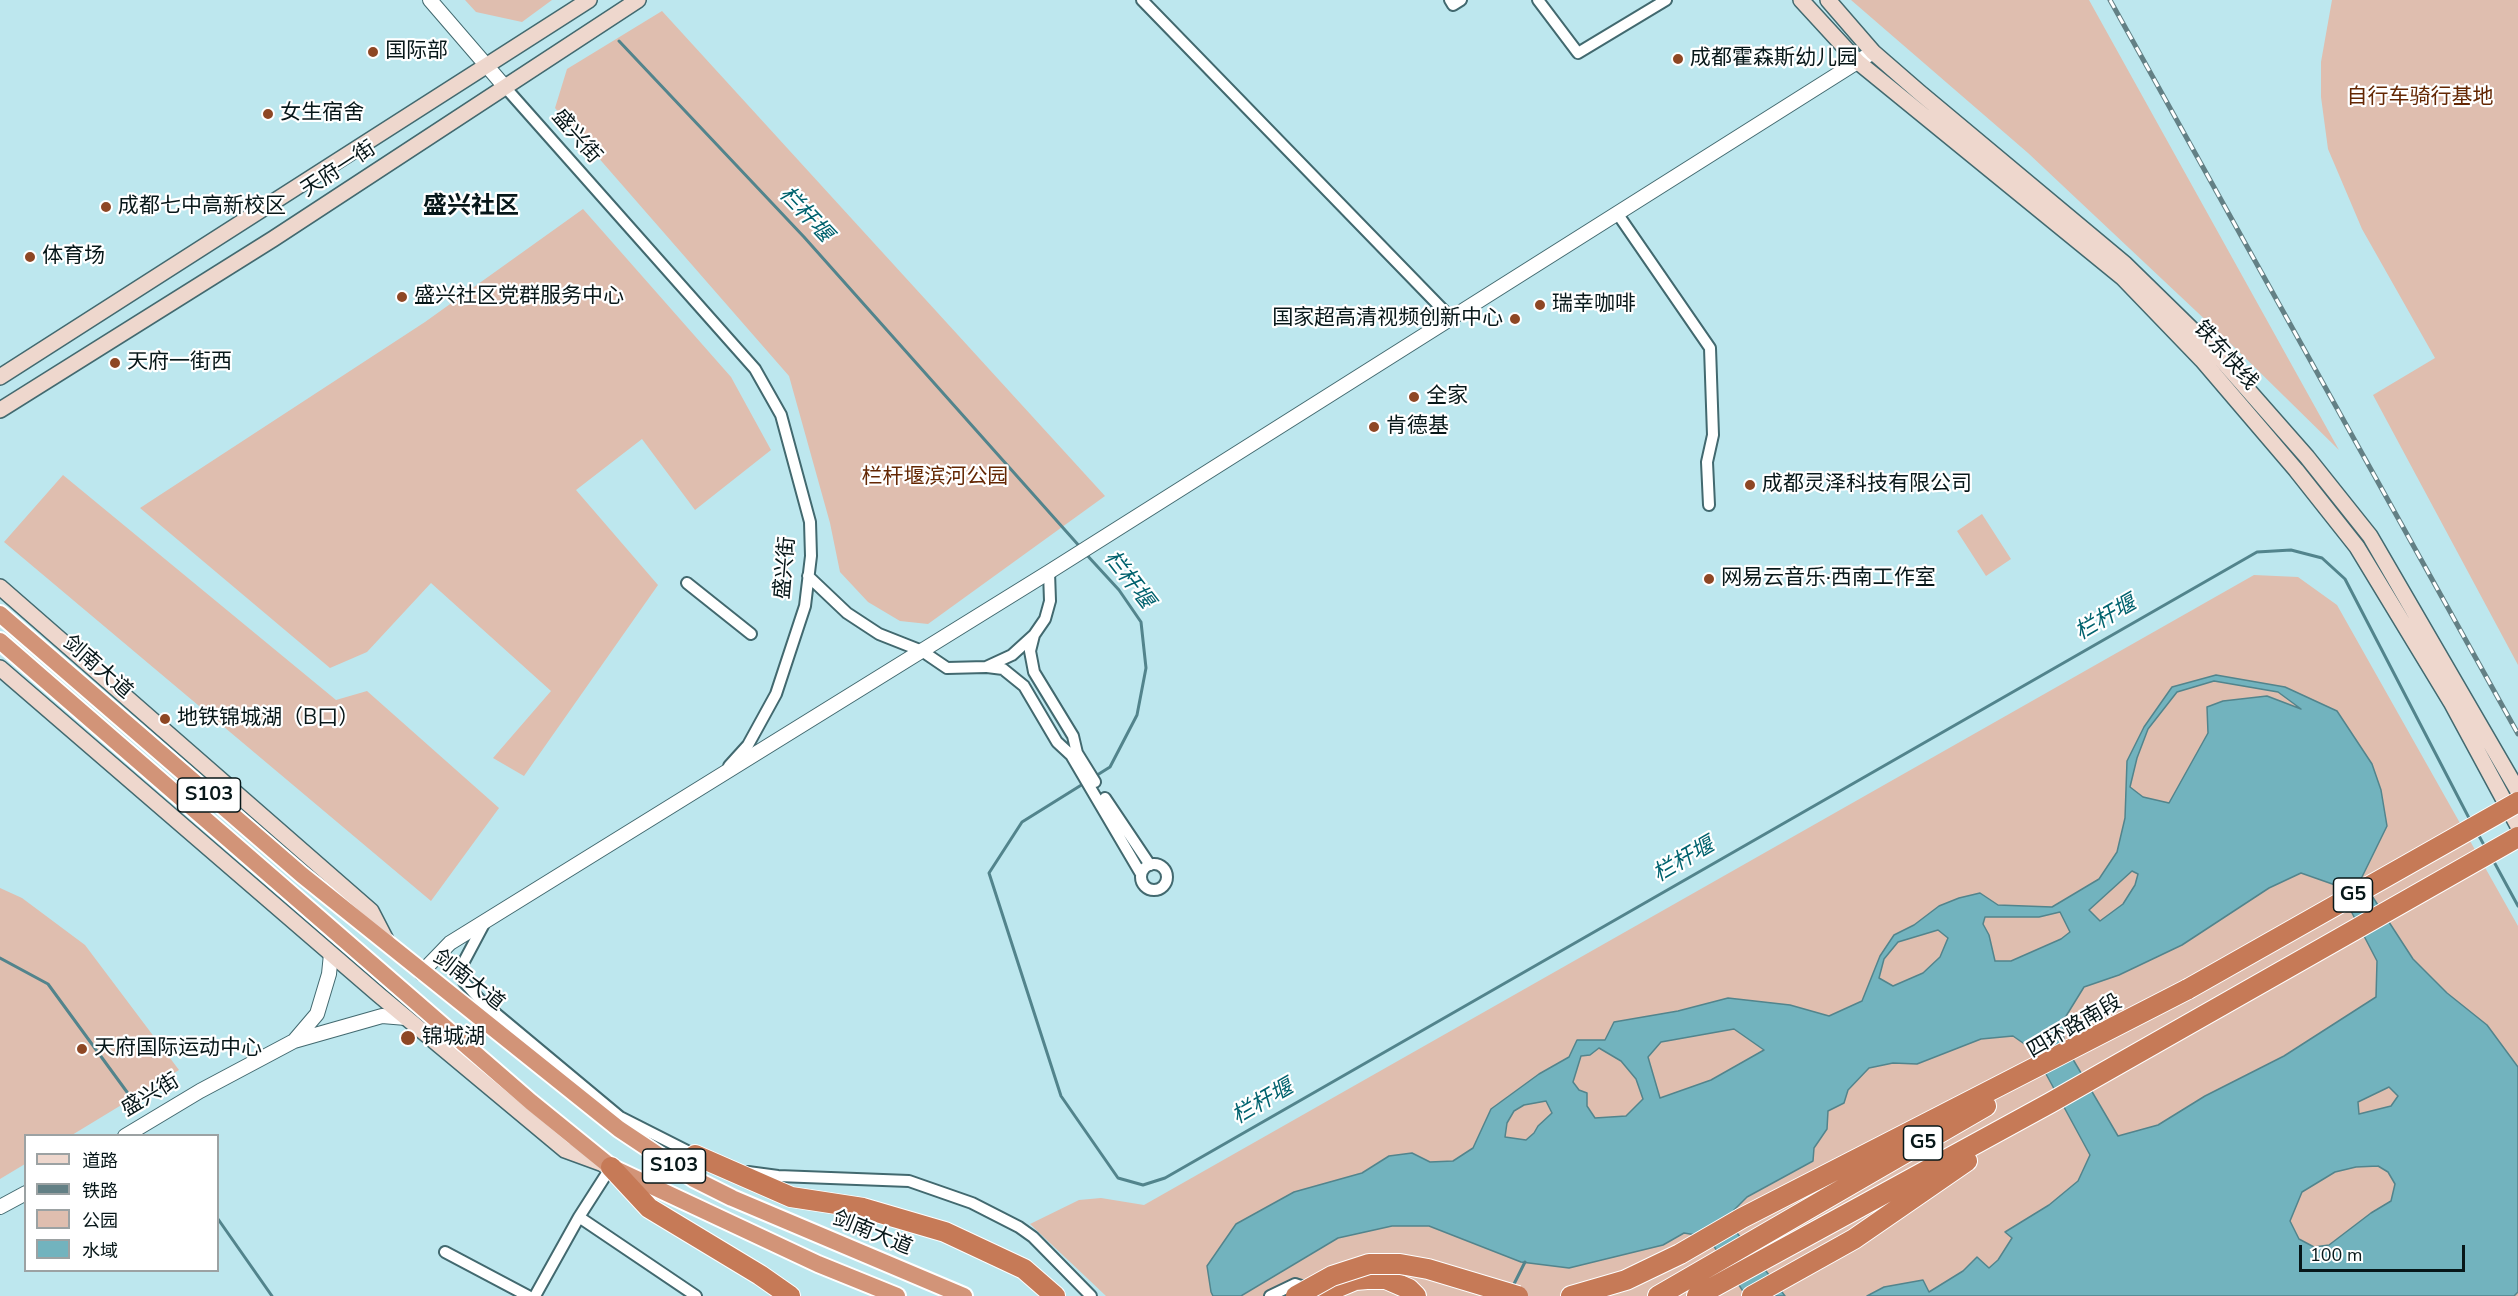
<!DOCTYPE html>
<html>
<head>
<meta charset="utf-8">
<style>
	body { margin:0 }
	#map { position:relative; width:2518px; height:1296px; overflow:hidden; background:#bde7ee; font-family:"Nunito Sans","Noto Sans SC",sans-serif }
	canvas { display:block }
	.legend { position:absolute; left:24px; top:1134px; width:195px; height:138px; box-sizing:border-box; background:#fff; border:2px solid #9ca2a3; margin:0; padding:8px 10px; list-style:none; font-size:18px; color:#071719 }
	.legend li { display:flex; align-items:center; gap:12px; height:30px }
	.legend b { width:30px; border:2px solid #9ca2a3 }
	.scale { position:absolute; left:2299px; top:1245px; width:166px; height:27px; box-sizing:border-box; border:3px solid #071719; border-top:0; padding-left:8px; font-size:18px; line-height:21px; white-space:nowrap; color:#071719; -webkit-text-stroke:4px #fff; paint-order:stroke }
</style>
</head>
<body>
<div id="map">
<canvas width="2518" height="1296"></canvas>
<ul class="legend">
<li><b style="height:8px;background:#eed7cd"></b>道路</li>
<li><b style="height:8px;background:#638085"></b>铁路</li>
<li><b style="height:16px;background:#dfbeaf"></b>公园</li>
<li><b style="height:16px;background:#72b3be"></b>水域</li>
</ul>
<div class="scale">100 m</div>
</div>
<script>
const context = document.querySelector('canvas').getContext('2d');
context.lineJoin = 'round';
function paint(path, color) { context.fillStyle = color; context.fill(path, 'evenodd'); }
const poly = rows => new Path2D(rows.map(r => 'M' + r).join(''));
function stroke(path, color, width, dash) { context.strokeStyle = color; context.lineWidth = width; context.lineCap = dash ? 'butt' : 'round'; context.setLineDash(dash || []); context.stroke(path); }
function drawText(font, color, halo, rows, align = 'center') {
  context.font = font + ' "Nunito Sans","Noto Sans SC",sans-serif'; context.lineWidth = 4.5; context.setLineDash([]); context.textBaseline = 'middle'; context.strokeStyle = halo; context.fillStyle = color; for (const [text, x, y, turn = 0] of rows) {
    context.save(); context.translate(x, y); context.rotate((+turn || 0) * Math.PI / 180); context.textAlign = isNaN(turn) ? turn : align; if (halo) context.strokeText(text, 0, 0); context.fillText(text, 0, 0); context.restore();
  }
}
paint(poly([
	[465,0,552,0,522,22,476,12],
	[1851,0,2089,0,2339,450,2230,343,2028,153],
	[2332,0,2518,0,2518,665,2373,395,2435,358,2362,229,2328,149,2321,97,2321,62],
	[662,11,1105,496,928,624,900,621,868,602,840,572,830,523,789,376,555,108,567,69],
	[583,209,731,377,771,450,695,510,642,439,576,490,658,585,524,776,493,758,551,691,431,583,367,652,330,668,140,508,425,322],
	[63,475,336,700,367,691,499,808,431,901,4,542],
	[1982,514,2011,559,1986,576,1957,531],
	[2254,575,2298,577,2337,605,2518,926,2518,1296,1106,1296,1030,1224,1079,1200,1101,1198,1144,1205],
	[0,888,22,898,85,945,179,1070,72,1135,26,1136,25,1164,0,1179]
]), '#dfbeaf');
const water = poly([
	[2216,675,2285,687,2337,711,2372,764,2381,790,2387,826,2361,879,2413,959,2447,993,2487,1025,2518,1067,2518,1292,2514,1296,1867,1296,1884,1287,1923,1280,1929,1292,1963,1271,1977,1257,1989,1268,1998,1260,2012,1238,2005,1232,2049,1205,2078,1181,2090,1155,2033,1050,2013,1036,1981,1039,1917,1064,1893,1063,1869,1068,1848,1090,1844,1103,1828,1111,1827,1129,1814,1148,1813,1161,1747,1197,1734,1210,1731,1225,1785,1296,1746,1296,1708,1237,1684,1233,1663,1245,1569,1268,1521,1262,1429,1226,1392,1226,1338,1238,1241,1296,1213,1296,1211,1292,1207,1266,1236,1224,1294,1192,1362,1173,1389,1156,1412,1153,1430,1162,1453,1161,1473,1148,1491,1109,1539,1074,1569,1057,1577,1040,1605,1040,1614,1022,1678,1011,1728,998,1790,1005,1829,1016,1862,1001,1880,956,1894,935,1914,925,1939,906,1959,898,1980,893,1998,905,2052,907,2099,879,2117,852,2125,818,2127,761,2144,727,2172,687,2216,675],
	[2214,681,2278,692,2301,709,2267,696,2223,701,2207,707,2208,733,2169,803,2143,797,2130,787,2137,758,2148,729,2177,692,2214,681],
	[2132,871,2138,874,2135,885,2123,904,2100,921,2089,910,2132,871],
	[2301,873,2338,886,2377,961,2376,997,2284,1056,2205,1096,2158,1125,2118,1136,2064,1044,2063,1021,2084,987,2119,975,2182,945,2269,888,2301,873],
	[2060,912,2070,932,2061,939,2011,961,1995,961,1989,935,1983,924,1985,917,2039,917,2060,912],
	[1938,930,1948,938,1940,957,1923,973,1893,986,1879,978,1884,959,1898,942,1938,930],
	[1734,1029,1764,1050,1711,1080,1660,1098,1648,1057,1661,1042,1734,1029],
	[1599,1048,1621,1061,1636,1079,1643,1099,1626,1116,1595,1118,1587,1106,1587,1093,1579,1090,1573,1082,1581,1056,1590,1055,1599,1048],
	[2389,1087,2398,1096,2391,1106,2359,1114,2358,1102,2389,1087],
	[1546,1101,1552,1113,1538,1126,1534,1133,1526,1140,1505,1137,1507,1123,1514,1111,1524,1105,1546,1101],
	[2378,1166,2388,1172,2395,1184,2391,1201,2371,1213,2329,1245,2314,1247,2299,1239,2290,1221,2302,1192,2335,1172,2356,1167,2378,1166]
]);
paint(water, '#72b3be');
stroke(water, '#52848c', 1.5);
stroke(poly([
	[619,41,804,237,1081,548],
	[1085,553,1119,590,1141,622,1146,668,1137,715,1110,767,1094,777],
	[1083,784,1022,822,989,873,1061,1096,1118,1178,1143,1185,1165,1178,2257,552,2291,550,2322,558,2345,579,2470,820],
	[2478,834,2485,847],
	[2493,860,2518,906],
	[0,958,48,984,135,1103],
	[218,1219,272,1296],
	[1512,1288,1525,1262]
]), '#52848c', 3);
const minor = poly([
	[1142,0,1451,318],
	[1450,0,1453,5,1461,0],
	[1538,0,1578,53,1666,0],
	[505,87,755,369,781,415,810,522,811,556,805,606,776,694,748,745,729,766],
	[1617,213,1710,348,1713,435,1707,462,1709,505],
	[808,576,847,613,879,634,922,651,947,668,986,667,1012,655,1034,635,1045,619,1050,601,1049,572],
	[687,583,751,634],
	[1034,635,1030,651,1034,672,1073,736,1077,753,1095,782],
	[987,667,1003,669,1024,686,1057,742,1071,755,1141,874],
	[1105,798,1150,865],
	'1141 877a13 13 0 1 1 26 0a13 13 0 1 1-26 0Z',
	[485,922,460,969,464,982,482,1002,620,1117,699,1157],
	[748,1172,778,1176,909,1181,972,1203,1019,1227,1033,1237,1091,1296],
	[579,1217,696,1296],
	[445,1252,528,1296],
	[535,1296,579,1217,611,1167],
	[1270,1296,1295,1284,1301,1286,1306,1293]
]);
const tertiary = poly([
	[430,0,505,87],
	[421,973,450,943,1049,572,1873,52],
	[294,1041,317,1014,329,974,331,954],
	[125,1136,200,1091,294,1041,382,1016,406,1018],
	[0,1207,26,1193]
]);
const secondary = poly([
	[1801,0,1858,62,2123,278,2202,360,2296,470,2357,547,2451,702,2518,826],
	[1828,0,1873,52,1919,92,2125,264,2212,349,2307,457,2370,536,2518,791],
	[0,377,589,0],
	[0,410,273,239,638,0],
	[0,587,371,911,387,942],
	[0,668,379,995,565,1150,606,1165]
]);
const trunk = poly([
	[0,614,302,875,619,1129,694,1179,732,1198,964,1296],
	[0,641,531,1102,611,1167,818,1264,897,1296]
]);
const motorway = poly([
	[695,1155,791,1197,863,1208,945,1232,1024,1269,1055,1296],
	[611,1167,649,1208,760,1275,790,1296],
	[1317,1296,1355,1280,1367,1279,1386,1279,1409,1289,1416,1296],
	[1571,1296,1626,1280,1680,1254,1742,1218,2188,989],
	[1658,1296,1986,1106],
	[1697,1296,2050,1103,2518,837],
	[1752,1296,1854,1239,1967,1161]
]);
stroke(minor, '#42696f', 14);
stroke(tertiary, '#42696f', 16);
stroke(secondary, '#42696f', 18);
stroke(trunk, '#fff', 20);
stroke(motorway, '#fff', 22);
stroke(minor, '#fff', 10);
stroke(tertiary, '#fff', 14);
stroke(secondary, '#eed7cd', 15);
stroke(trunk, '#d29478', 16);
stroke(motorway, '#c67a57', 20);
const rail = poly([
	[2110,0,2518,734]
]);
stroke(rail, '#638085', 5);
stroke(rail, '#fff', 3, [9]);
const motorwayBridge = poly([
	[2188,989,2518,802],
	[1296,1296,1332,1276,1369,1264,1400,1264,1428,1269,1518,1296]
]);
stroke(motorwayBridge, '#fff', 22, []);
stroke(motorwayBridge, '#c67a57', 20);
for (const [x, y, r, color] of [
	[373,52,6,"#8e4724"],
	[1678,59,6,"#8e4724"],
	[268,114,6,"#8e4724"],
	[106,207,6,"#8e4724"],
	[30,257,6,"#8e4724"],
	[402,297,6,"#8e4724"],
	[1540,305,6,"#8e4724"],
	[1515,319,6,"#8e4724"],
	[115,363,6,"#8e4724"],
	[1414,397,6,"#8e4724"],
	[1374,427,6,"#8e4724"],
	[1750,485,6,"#8e4724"],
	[1709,579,6,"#8e4724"],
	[165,719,6,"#8e4724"],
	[408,1038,8,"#8e4724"],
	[82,1049,6,"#8e4724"]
]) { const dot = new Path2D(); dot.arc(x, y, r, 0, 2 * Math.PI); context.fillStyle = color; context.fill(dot); stroke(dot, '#fff', 2); }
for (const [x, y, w] of [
	[209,795,63],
	[2353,895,39],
	[1923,1143,39],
	[674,1166,63]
]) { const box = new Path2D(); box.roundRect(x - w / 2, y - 17, w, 34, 4.5); context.fillStyle = '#fff'; context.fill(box); stroke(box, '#071719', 1.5); }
drawText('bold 20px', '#071719', null, [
	["S103",209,795],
	["G5",2353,895],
	["G5",1923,1143],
	["S103",674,1166]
]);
drawText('21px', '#071719', '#fff', [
	["国际部",385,52],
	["成都霍森斯幼儿园",1690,59],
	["女生宿舍",280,114],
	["成都七中高新校区",118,207],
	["体育场",42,257],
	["盛兴社区党群服务中心",414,297],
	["瑞幸咖啡",1552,305],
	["国家超高清视频创新中心",1503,319,"right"],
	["天府一街西",127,363],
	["全家",1426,397],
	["肯德基",1386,427],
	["成都灵泽科技有限公司",1762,485],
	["网易云音乐·西南工作室",1721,579],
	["地铁锦城湖（B口）",177,719],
	["锦城湖",422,1038],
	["天府国际运动中心",94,1049]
], 'left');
drawText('21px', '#642703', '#fff', [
	["自行车骑行基地",2420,98],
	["栏杆堰滨河公园",935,478]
]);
drawText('21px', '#071719', '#fff', [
	["盛兴街",576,137,49],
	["天府一街",339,170,-33],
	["铁东快线",2225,356,48],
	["盛兴街",786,568,-85],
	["剑南大道",97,668,41],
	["剑南大道",468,981,38],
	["四环路南段",2075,1027,-30],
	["盛兴街",151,1096,-31],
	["剑南大道",872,1234,22]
]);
drawText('italic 22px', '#00626e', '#fff', [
	["栏杆堰",805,215,47],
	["栏杆堰",1128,580,52],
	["栏杆堰",2106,619,-30],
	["栏杆堰",1684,861,-30],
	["栏杆堰",1263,1103,-30]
]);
drawText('bold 24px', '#071719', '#fff', [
	["盛兴社区",471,207]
]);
</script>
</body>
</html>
